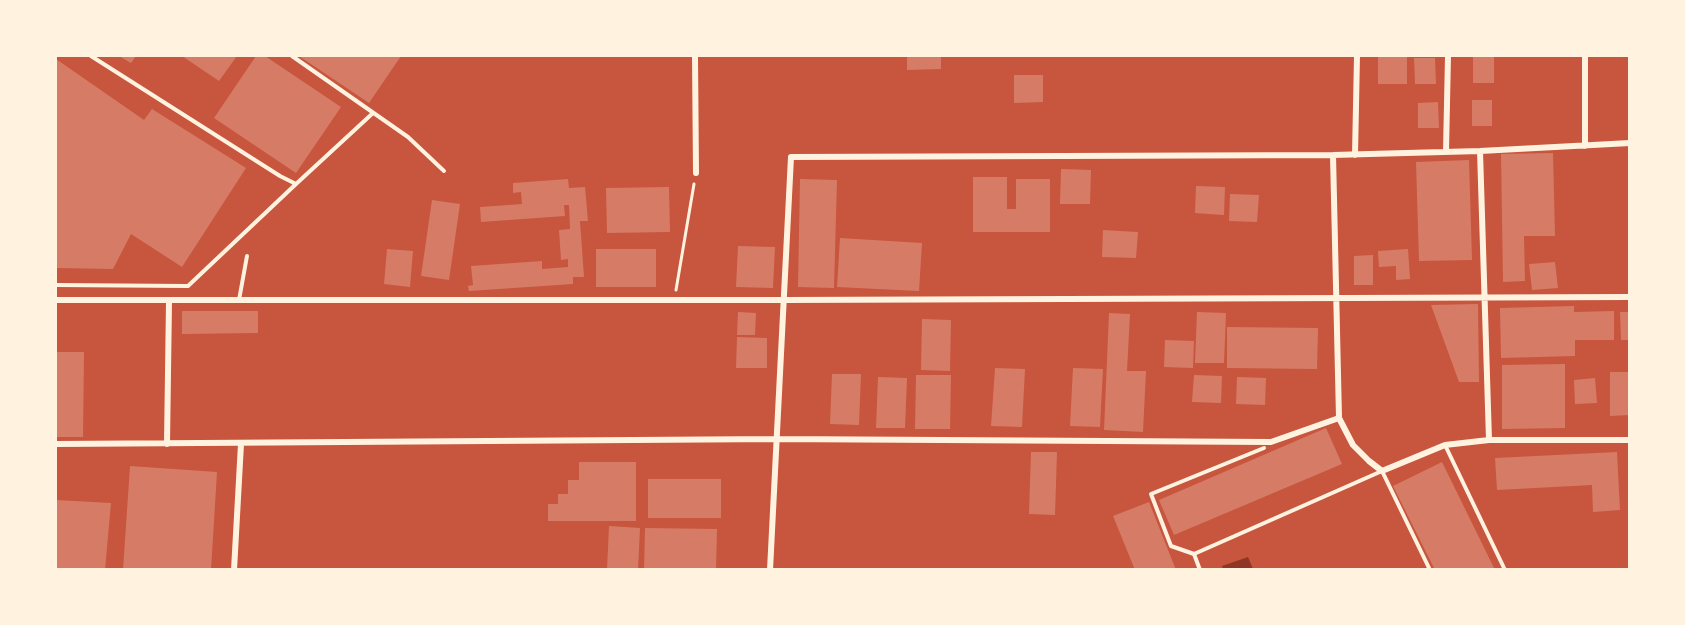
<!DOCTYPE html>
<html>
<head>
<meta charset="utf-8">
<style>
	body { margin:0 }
	#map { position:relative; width:1685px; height:625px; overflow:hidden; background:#c8553d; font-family:"IBM Plex Serif",serif }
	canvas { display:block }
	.frame { position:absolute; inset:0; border:57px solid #fff3e0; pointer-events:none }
</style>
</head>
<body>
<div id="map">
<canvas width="1685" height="625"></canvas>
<div class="frame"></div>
</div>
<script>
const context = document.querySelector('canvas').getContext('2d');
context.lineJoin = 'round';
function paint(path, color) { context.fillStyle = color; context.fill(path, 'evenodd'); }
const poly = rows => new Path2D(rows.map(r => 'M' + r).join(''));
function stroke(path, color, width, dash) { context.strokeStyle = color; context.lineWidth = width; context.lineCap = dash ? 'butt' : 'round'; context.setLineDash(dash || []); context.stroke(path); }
paint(poly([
	[1248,557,1253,569,1223,569,1222,566]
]), '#8f3625');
paint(poly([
	[119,56,136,56,131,63],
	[182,56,237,56,219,81],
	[256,56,265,56,341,107,296,173,214,118],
	[299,56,401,56,369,103],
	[907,56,941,56,941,69,907,70],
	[1378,57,1407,57,1407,84,1378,84],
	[1473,57,1494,57,1494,83,1473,83],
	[1414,58,1435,58,1436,84,1415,84],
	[56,59,144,120,152,109,246,168,182,267,131,234,113,269,56,268],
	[1014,75,1043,75,1043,102,1014,103],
	[1472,100,1492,100,1492,126,1472,126],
	[1438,102,1439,128,1418,128,1418,103],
	[1553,153,1555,236,1524,236,1525,281,1503,282,1501,154],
	[1469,160,1472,260,1419,261,1416,162],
	[1061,169,1091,170,1090,204,1060,204],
	[973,177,1007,177,1007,209,1016,209,1016,179,1050,179,1050,232,973,232],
	[568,179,569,188,585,187,588,221,580,221,584,277,573,277,573,284,469,291,468,286,473,285,471,266,542,261,542,269,568,267,568,259,561,260,559,230,570,229,569,205,564,205,565,216,481,222,480,207,522,204,521,192,513,193,513,183],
	[800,179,837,180,834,288,798,287],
	[1196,186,1225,187,1224,215,1195,213],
	[669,187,670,232,607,233,606,188],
	[1230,194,1259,195,1257,222,1229,221],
	[432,200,460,204,449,280,421,276],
	[1103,230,1138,232,1136,258,1102,257],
	[840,238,922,243,919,291,837,287],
	[738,246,775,247,773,288,736,287],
	[387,249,413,251,410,287,384,284],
	[596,249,656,249,656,287,596,287],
	[1408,249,1410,279,1396,280,1396,266,1379,267,1378,251],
	[1373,255,1373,285,1354,285,1354,256],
	[1555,262,1558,288,1532,290,1529,264],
	[1478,304,1479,382,1459,382,1431,305],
	[1574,306,1574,312,1614,311,1614,340,1575,340,1575,356,1501,358,1500,308],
	[182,311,258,311,258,333,182,334],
	[738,312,756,313,755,335,737,335],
	[1197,312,1226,313,1224,363,1195,363],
	[1620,312,1630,312,1630,340,1621,340],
	[1109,313,1130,314,1127,371,1146,371,1143,432,1104,430],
	[922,319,951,320,950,371,921,370],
	[1227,327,1318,328,1317,369,1227,368],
	[737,337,767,338,767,368,736,368],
	[1165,340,1194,341,1193,368,1164,367],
	[56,352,84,352,83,437,56,437],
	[1565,364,1565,428,1502,429,1502,365],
	[995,368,1025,369,1022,427,991,426],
	[1073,368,1103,369,1100,427,1070,426],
	[1610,372,1630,372,1630,415,1610,416],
	[832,374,861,374,859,425,830,424],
	[916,375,951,375,950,429,915,429],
	[1194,375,1222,376,1221,403,1192,402],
	[878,377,907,378,905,428,876,428],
	[1237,377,1266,378,1265,405,1236,404],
	[1595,378,1597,403,1575,404,1574,380],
	[1326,428,1342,464,1174,535,1159,500],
	[1031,452,1057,452,1055,515,1029,514],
	[1617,452,1620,510,1593,512,1592,485,1497,490,1495,458],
	[579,462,636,462,636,521,548,521,548,504,558,504,558,494,568,494,568,480,579,480],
	[1442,462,1495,570,1435,570,1393,486],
	[130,466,217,472,211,570,123,570],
	[648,479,721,479,721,518,648,518],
	[56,500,111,503,105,570,56,570],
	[1149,502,1176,570,1135,570,1113,516],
	[609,526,640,528,638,570,607,570],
	[645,528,717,529,716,570,644,570]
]), '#d67c66');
stroke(poly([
	[676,290,694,184]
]), '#fff3e0', 3);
stroke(poly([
	[91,56,280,176,296,184,373,113],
	[292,56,408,137,444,171],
	[56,285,188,286,296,184],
	[239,300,247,256],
	[1445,445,1505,570],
	[1194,554,1171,546,1151,494,1264,448],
	[1200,570,1194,554,1382,471,1430,570]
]), '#fff3e0', 4);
stroke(poly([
	[695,56,696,173],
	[1585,146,1585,56],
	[1446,151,1448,56],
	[1480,151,1489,440],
	[1333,155,1339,418,1353,445,1369,461,1382,471,1445,445,1489,440,1630,440],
	[1355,155,1357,56],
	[56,300,784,300,1630,297],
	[56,444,777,439,1271,442,1339,418],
	[167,444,169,301],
	[234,570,241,444],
	[770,570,791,157,1333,155,1480,151,1630,143]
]), '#fff3e0', 6);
</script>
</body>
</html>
